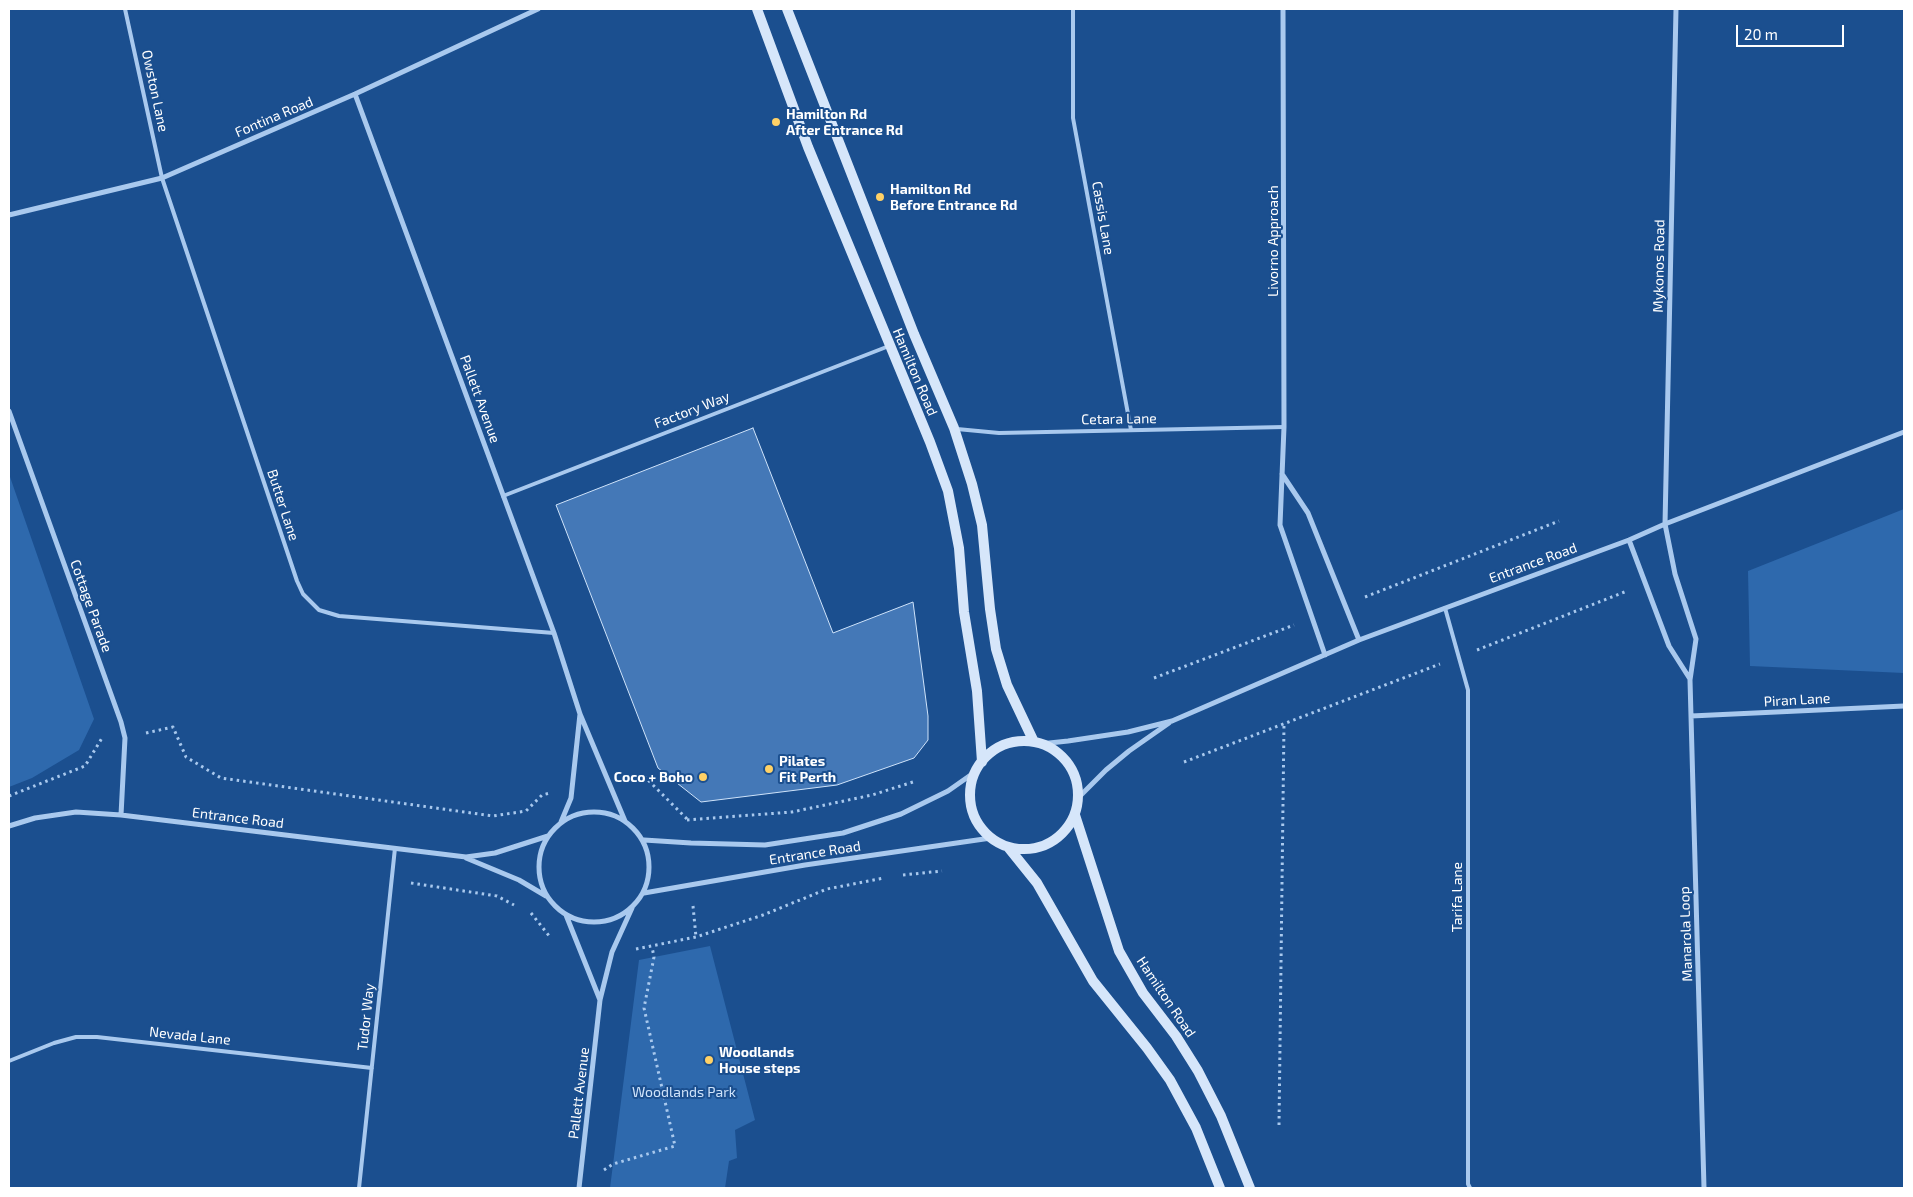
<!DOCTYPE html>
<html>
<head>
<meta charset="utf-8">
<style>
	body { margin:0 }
	#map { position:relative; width:1913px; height:1197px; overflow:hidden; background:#1b4f8f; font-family:"Exo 2",sans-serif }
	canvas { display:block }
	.frame { position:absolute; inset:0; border:10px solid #fff; pointer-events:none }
	.scale { position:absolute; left:1736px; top:25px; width:108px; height:22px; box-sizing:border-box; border:2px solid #fff; border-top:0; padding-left:6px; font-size:15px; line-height:18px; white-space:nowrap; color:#fff; -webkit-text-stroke:4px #1b4f8f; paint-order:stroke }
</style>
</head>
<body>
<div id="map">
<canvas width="1913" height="1197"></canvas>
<div class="frame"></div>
<div class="scale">20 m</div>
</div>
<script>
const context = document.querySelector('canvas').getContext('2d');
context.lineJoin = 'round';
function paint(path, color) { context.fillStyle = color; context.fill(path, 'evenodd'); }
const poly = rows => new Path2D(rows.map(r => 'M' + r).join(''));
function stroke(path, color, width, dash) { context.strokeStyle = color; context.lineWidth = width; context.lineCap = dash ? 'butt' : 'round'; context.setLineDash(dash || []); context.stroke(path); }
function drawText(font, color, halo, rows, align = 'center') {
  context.font = font + ' "Exo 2",sans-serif'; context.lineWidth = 4; context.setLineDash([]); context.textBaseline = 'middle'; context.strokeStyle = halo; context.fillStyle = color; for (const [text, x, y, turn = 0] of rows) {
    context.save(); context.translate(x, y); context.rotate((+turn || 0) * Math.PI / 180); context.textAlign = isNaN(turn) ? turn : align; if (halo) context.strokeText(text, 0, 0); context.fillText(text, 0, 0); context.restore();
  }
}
paint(poly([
	[9,474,94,719,79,750,32,778,9,787],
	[1904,509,1904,673,1750,666,1748,571],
	[710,946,755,1120,735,1130,737,1158,729,1161,725,1188,610,1188,639,960]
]), '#2e69ad');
const building = poly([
	[753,428,833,633,913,602,928,716,928,740,914,758,837,785,701,802,658,768,556,505,753,428]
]);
paint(building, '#4478b7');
stroke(building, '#cfe3fa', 1);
stroke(poly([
	[1365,597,1559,521],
	[1477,650,1627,591],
	[1154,678,1294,625],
	[146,733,173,727,186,757,221,778,493,816,526,811,542,795,550,793],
	[1184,762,1440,664],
	[631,779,644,776,687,819],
	[9,796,85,766,102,738],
	[687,820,792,812,872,795,913,782],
	[903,875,942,871],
	[411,883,497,896,514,905],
	[693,906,696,937],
	[531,913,550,937],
	[636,949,696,937,763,915,827,889,884,878],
	[1279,1125,1284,723],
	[604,1170,613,1164,675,1146,644,1008,654,957,652,947]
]), '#a9c9ee', 3, [2.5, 4]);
stroke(poly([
	[125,9,162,178,297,581,303,594,319,610,339,616,554,633],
	[1073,9,1073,118,1131,430],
	[957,429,999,433,1284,427],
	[503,496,889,346],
	[1445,608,1468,690,1468,1184,1470,1188],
	[9,1061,54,1043,76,1037,97,1037,372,1068],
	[359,1188,395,848]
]), '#a9c9ee', 4);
stroke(poly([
	[1283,9,1284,427,1280,525,1325,655],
	[1676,9,1665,524,1675,574,1696,639,1690,680,1704,1188],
	[355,94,554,633,580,714,625,821],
	[9,215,162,178,355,94,538,9],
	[9,411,121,722,125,738,121,815],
	[1282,474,1308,513,1359,640],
	[1629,540,1669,646,1690,679],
	[1691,716,1904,706],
	[1040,744,1068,741,1128,732,1172,721,1359,640,1629,540,1665,524,1904,432],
	[1079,797,1106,770,1129,751,1169,723],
	'539 867a55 55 0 1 1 110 0a55 55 0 1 1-110 0Z',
	[561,822,571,798,580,714],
	[9,826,35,818,76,812,121,815,466,857,495,853,548,836],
	[644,840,691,843,765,845,843,833,901,814,948,791,975,772],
	[466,858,519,880,546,896],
	[644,893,805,865,991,838],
	[566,915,600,1000],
	[579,1188,600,1000,612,952,632,908]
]), '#a9c9ee', 5);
stroke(poly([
	[757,9,808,147,930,442,948,491,959,548,964,612,977,691,982,762],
	[787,9,914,334,954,428,972,484,982,525,990,609,996,649,1007,685,1034,742],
	'970 795a54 54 0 1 1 108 0a54 54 0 1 1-108 0Z',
	[1075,815,1119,951,1143,993,1176,1036,1198,1071,1221,1116,1250,1188],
	[1008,847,1037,883,1093,981,1147,1048,1170,1080,1196,1128,1220,1188]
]), '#d6e6fa', 10);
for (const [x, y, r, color] of [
	[776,122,5,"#ffd166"],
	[880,197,5,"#ffd166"],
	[769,769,5,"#ffd166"],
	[703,777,5,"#ffd166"],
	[709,1060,5,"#ffd166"]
]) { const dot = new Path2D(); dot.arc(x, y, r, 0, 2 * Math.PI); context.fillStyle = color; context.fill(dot); stroke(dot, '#1b4f8f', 2); }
drawText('14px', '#fff', '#1b4f8f', [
	["Owston Lane",155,91,78],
	["Fontina Road",274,117,-23],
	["Cassis Lane",1103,218,80],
	["Livorno Approach",1273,241,-90],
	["Mykonos Road",1659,266,-89],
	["Hamilton Road",915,372,67],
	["Pallett Avenue",480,399,70],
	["Factory Way",692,410,-21],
	["Cetara Lane",1119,419,-1],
	["Butter Lane",283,505,72],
	["Entrance Road",1533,563,-20],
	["Cottage Parade",91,606,70],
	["Piran Lane",1797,700,-3],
	["Entrance Road",238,818,7],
	["Entrance Road",815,853,-9],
	["Tarifa Lane",1457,897,-90],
	["Manarola Loop",1686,934,-92],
	["Hamilton Road",1166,997,56],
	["Tudor Way",366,1017,-84],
	["Nevada Lane",190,1036,6],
	["Pallett Avenue",579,1093,-83]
]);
drawText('bold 14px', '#fff', '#1b4f8f', [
	["Hamilton Rd",786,114],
	["After Entrance Rd",786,130],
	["Hamilton Rd",890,189],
	["Before Entrance Rd",890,205],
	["Pilates",779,761],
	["Fit Perth",779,777],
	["Coco + Boho",693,777,"right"],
	["Woodlands",719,1052],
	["House steps",719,1068]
], 'left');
drawText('14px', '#cfe3fa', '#1b4f8f', [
	["Woodlands Park",684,1092]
]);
</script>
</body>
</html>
